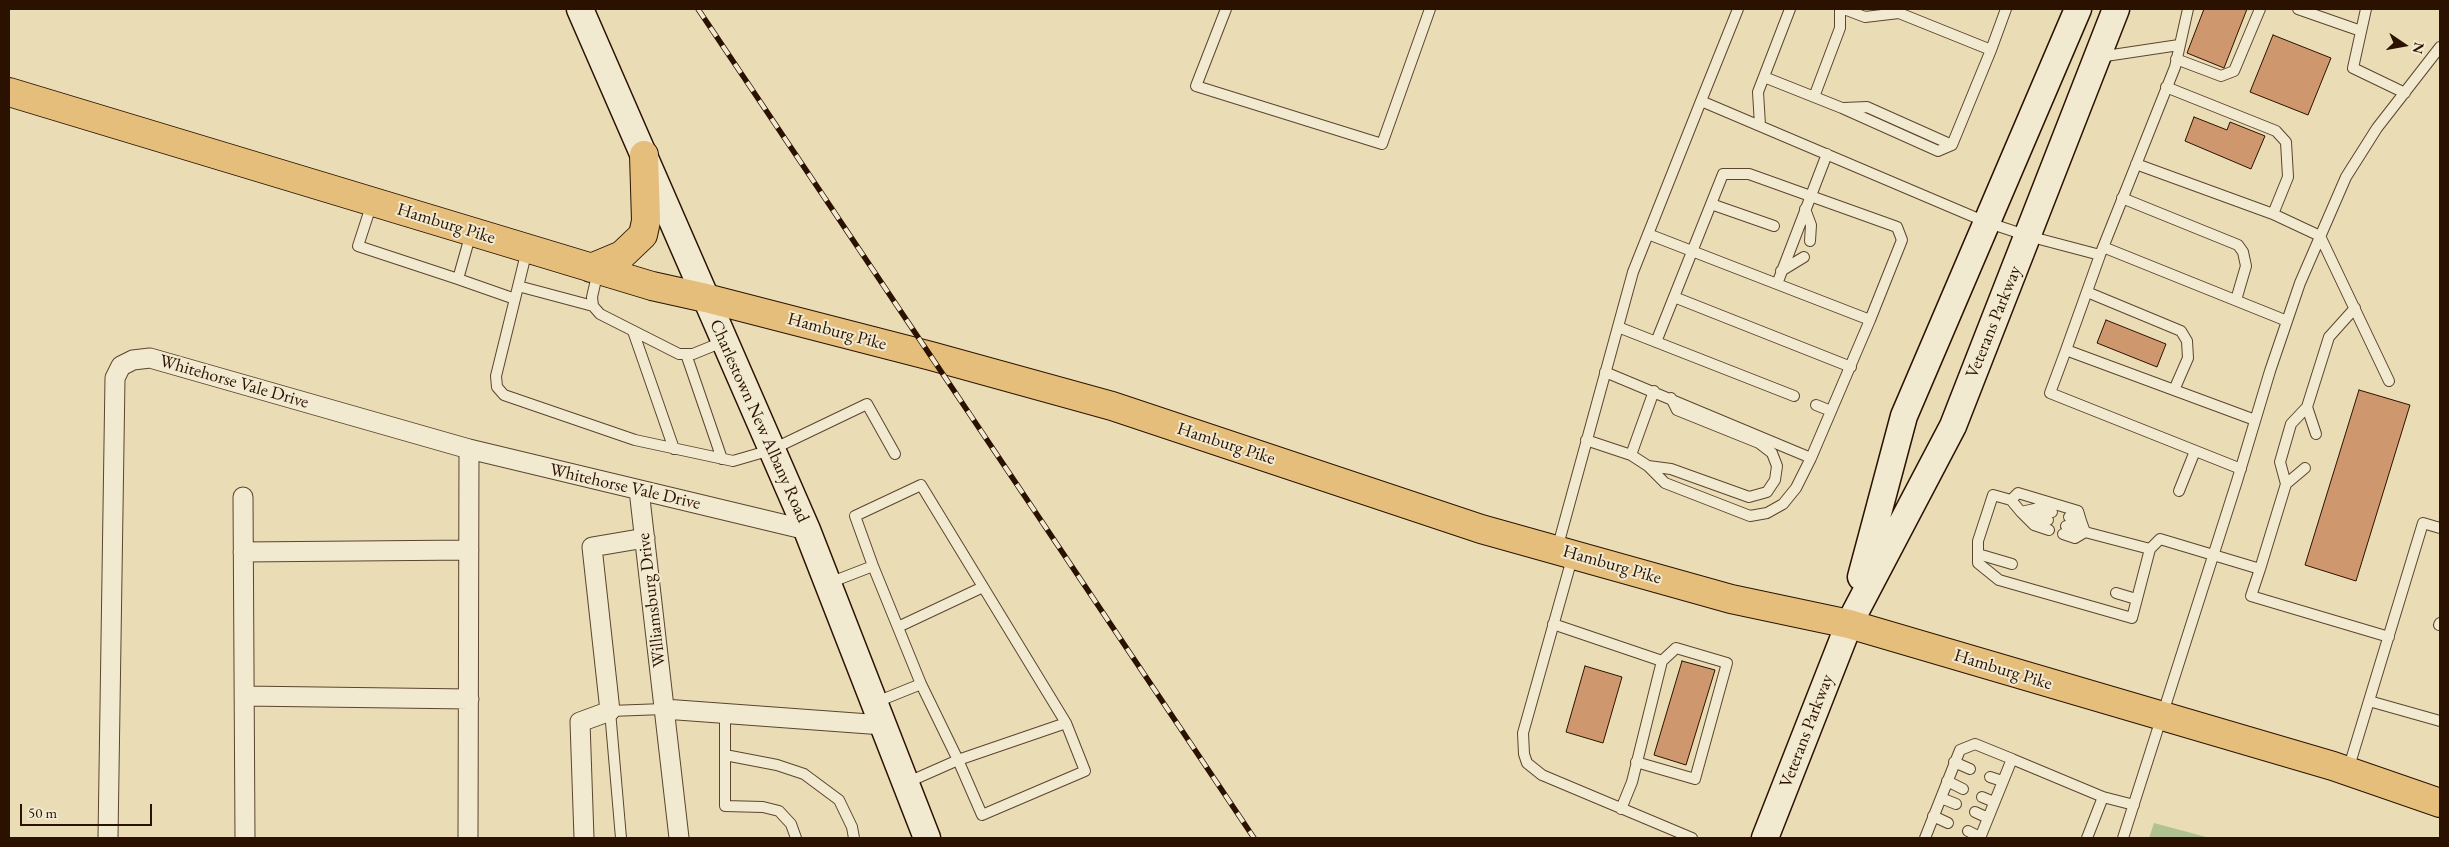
<!DOCTYPE html>
<html>
<head>
<meta charset="utf-8">
<style>
	body { margin:0 }
	#map { position:relative; width:2449px; height:847px; overflow:hidden; background:#eaddb6; font-family:"EB Garamond",serif }
	canvas { display:block }
	.frame { position:absolute; inset:0; border:10px solid #2b1200; pointer-events:none }
	.north { position:absolute; left:2379px; top:20px; width:50px; height:50px; -webkit-text-stroke:4px #f1e9d0; paint-order:stroke; rotate:102deg; font-size:14px; font-weight:700; line-height:20px; text-align:center; color:#2b1200 }
	.north::after { content:''; display:block; margin:auto; width:18px; height:22px; background:#2b1200; clip-path:polygon(50% 0,100% 100%,50% 72%,0 100%) }
	.scale { position:absolute; left:20px; top:804px; width:132px; height:22px; box-sizing:border-box; border:2px solid #2b1200; border-top:0; padding-left:6px; font-size:15px; line-height:18px; white-space:nowrap; color:#2b1200; -webkit-text-stroke:4px #f1e9d0; paint-order:stroke }
</style>
</head>
<body>
<div id="map">
<canvas width="2449" height="847"></canvas>
<div class="frame"></div>
<div class="north">N</div>
<div class="scale">50 m</div>
</div>
<script>
const context = document.querySelector('canvas').getContext('2d');
context.lineJoin = 'round';
function paint(path, color) { context.fillStyle = color; context.fill(path, 'evenodd'); }
const poly = rows => new Path2D(rows.map(r => 'M' + r).join(''));
function stroke(path, color, width, dash) { context.strokeStyle = color; context.lineWidth = width; context.lineCap = dash ? 'butt' : 'round'; context.setLineDash(dash || []); context.stroke(path); }
function drawText(font, color, halo, rows, align = 'center') {
  context.font = font + ' "EB Garamond",serif'; context.lineWidth = 4; context.setLineDash([]); context.textBaseline = 'middle'; context.strokeStyle = halo; context.fillStyle = color; for (const [text, x, y, turn = 0] of rows) {
    context.save(); context.translate(x, y); context.rotate((+turn || 0) * Math.PI / 180); context.textAlign = isNaN(turn) ? turn : align; if (halo) context.strokeText(text, 0, 0); context.fillText(text, 0, 0); context.restore();
  }
}
paint(poly([
	[2154,823,2210,838,2149,838]
]), '#b1c292');
const building = poly([
	[2204,9,2247,9,2224,68,2187,53,2204,9],
	[2273,35,2331,58,2308,115,2250,92,2273,35],
	[2194,117,2227,130,2230,122,2265,136,2251,169,2185,141,2194,117],
	[2106,320,2166,344,2157,367,2097,343,2106,320],
	[2359,390,2410,405,2356,581,2305,565,2359,390],
	[1682,661,1715,670,1686,765,1654,755,1682,661],
	[1585,666,1622,677,1603,743,1566,732,1585,666]
]);
paint(building, '#cf976e');
stroke(building, '#2b1200', 1);
const lane = poly([
	[1226,9,1196,86,1382,144,1430,9],
	[1738,9,1701,101,1986,222,2028,236,2100,255,2175,67,2188,9],
	[1844,9,1865,17,1899,13,1991,50,2006,9],
	[2298,9,2361,31],
	[2366,9,2353,68,2405,93],
	[2099,57,2179,45],
	[2176,59,2221,76,2234,71,2260,9],
	[1764,77,1842,108,1938,151,1952,145,1991,50],
	[2166,87,2276,131,2286,142,2288,177,2273,214],
	[1814,97,1840,28,1840,9],
	[1844,108,1867,107,1952,145],
	[1760,125,1758,92,1790,9],
	[2136,164,2273,214,2320,236,2389,381],
	[2122,198,2238,245,2243,252,2246,266,2236,300],
	[372,203,358,246,458,279,471,233],
	[1711,204,1774,226],
	[1805,209,1811,225,1810,241],
	[1648,234,1870,320,1811,458],
	[2103,247,2287,321],
	[527,250,496,376,497,387,504,395,635,440,733,461,771,450,867,404,895,454],
	[2100,255,2066,350,2255,420],
	[598,271,592,297,593,306,600,314,679,354,693,354,725,341],
	[1781,271,1804,257],
	[458,279,515,299],
	[1777,284,1827,154],
	[518,286,593,306],
	[2087,292,2181,331,2187,341,2188,358,2174,390],
	[1674,297,1851,367],
	[1618,327,1794,396],
	[633,331,674,449],
	[1656,342,1723,174,1749,174,1897,227,1902,240,1870,320],
	[2066,350,2050,393,2241,469],
	[686,354,722,459],
	[1816,405,1831,411],
	[2307,407,2316,434],
	[1586,440,1631,455,1648,466,1665,483,1750,516,1767,513,1783,504,1796,488,1811,458,1605,372],
	[1631,455,1654,391],
	[1648,466,1671,469,1749,497,1767,492,1775,480,1777,466,1772,453,1759,443,1677,410,1671,398],
	[2286,484,2305,468],
	[2179,491,2195,451],
	[2011,500,2018,493,2078,511,2081,521],
	[2021,512,2034,525,2049,530],
	[2022,512,2048,520],
	[2052,512,2039,508,2021,512,2011,500,1993,495,1978,541,1978,563,1999,580,2132,618,2150,549,2160,539,2260,569,2286,484,2280,462,2291,424,2307,407,2329,337,2355,308],
	[2069,517,2081,521,2085,532,2150,549],
	[2066,526,2085,532],
	[2063,534,2075,538,2085,532],
	[1557,549,1633,272,1701,101],
	[1978,554,2012,564],
	[1573,555,1523,733,1524,754,1527,763,1542,775,1692,838],
	[873,566,855,516,921,485,1066,723],
	[2260,569,2251,596,2389,637],
	[829,583,873,566,921,684,874,703],
	[2116,593,2136,599],
	[1553,624,1662,661,1632,782,1621,809],
	[2439,625,2440,623],
	[898,627,983,587],
	[2369,701,2440,721],
	[725,713,725,806,763,807,779,811,791,824,796,838],
	[725,755,777,765,804,774,839,800,852,827,854,838],
	[1636,762,1695,779,1727,663,1676,648,1662,661],
	[1954,762,1970,769],
	[2348,770,2423,523,2440,528],
	[1990,777,2002,781],
	[1947,781,1963,789],
	[906,783,958,760,982,815,1085,771,1066,723,958,760,921,684],
	[1982,797,1994,802],
	[1941,798,1956,804],
	[1975,812,1988,818],
	[1933,816,1948,823],
	[1968,831,1980,837],
	[621,838,610,711,664,709],
	[1925,838,1960,750,1975,744,2012,759],
	[1980,838,2012,759,2103,797,2134,805],
	[2087,838,2103,797],
	[2123,838,2237,481,2270,371,2300,283,2346,177,2377,128,2440,47]
]);
const street = poly([
	[639,490,679,838],
	[243,497,245,838],
	[243,552,469,550],
	[244,696,469,699],
	[664,709,883,725],
	[108,838,115,378,121,366,133,360,150,358,469,449,807,530],
	[468,838,469,449],
	[584,838,580,722,610,711,592,547,645,538]
]);
const secondary = poly([
	[580,9,807,530,927,838],
	[1861,577,1904,416,2078,9],
	[1765,838,1849,624,1953,426,2116,9]
]);
const primary = poly([
	[9,92,652,286,706,298,931,356,1112,406,1481,529,1731,599,1849,624,2333,766,2440,803],
	[591,268,622,255,643,235,646,221,644,155]
]);
stroke(lane, '#5b452e', 12);
stroke(street, '#5b452e', 21);
stroke(secondary, '#2b1200', 29);
stroke(primary, '#2b1200', 30);
stroke(lane, '#f1e9d0', 10);
stroke(street, '#f1e9d0', 19);
stroke(secondary, '#f1e9d0', 26);
stroke(primary, '#e5be7b', 28);
const rail = poly([
	[698,9,1254,838]
]);
stroke(rail, '#2b1200', 5.5);
stroke(rail, '#f1e9d0', 4, [11]);
drawText('18px', '#2b1200', '#f1e9d0', [
	["Hamburg Pike",446,224,17],
	["Veterans Parkway",1994,322,-68],
	["Hamburg Pike",837,332,15],
	["Whitehorse Vale Drive",234,382,16],
	["Charlestown New Albany Road",759,421,66],
	["Hamburg Pike",1226,444,18],
	["Whitehorse Vale Drive",625,487,13],
	["Hamburg Pike",1612,565,16],
	["Williamsburg Drive",652,600,-97],
	["Hamburg Pike",2003,670,17],
	["Veterans Parkway",1807,731,-69]
]);
</script>
</body>
</html>
